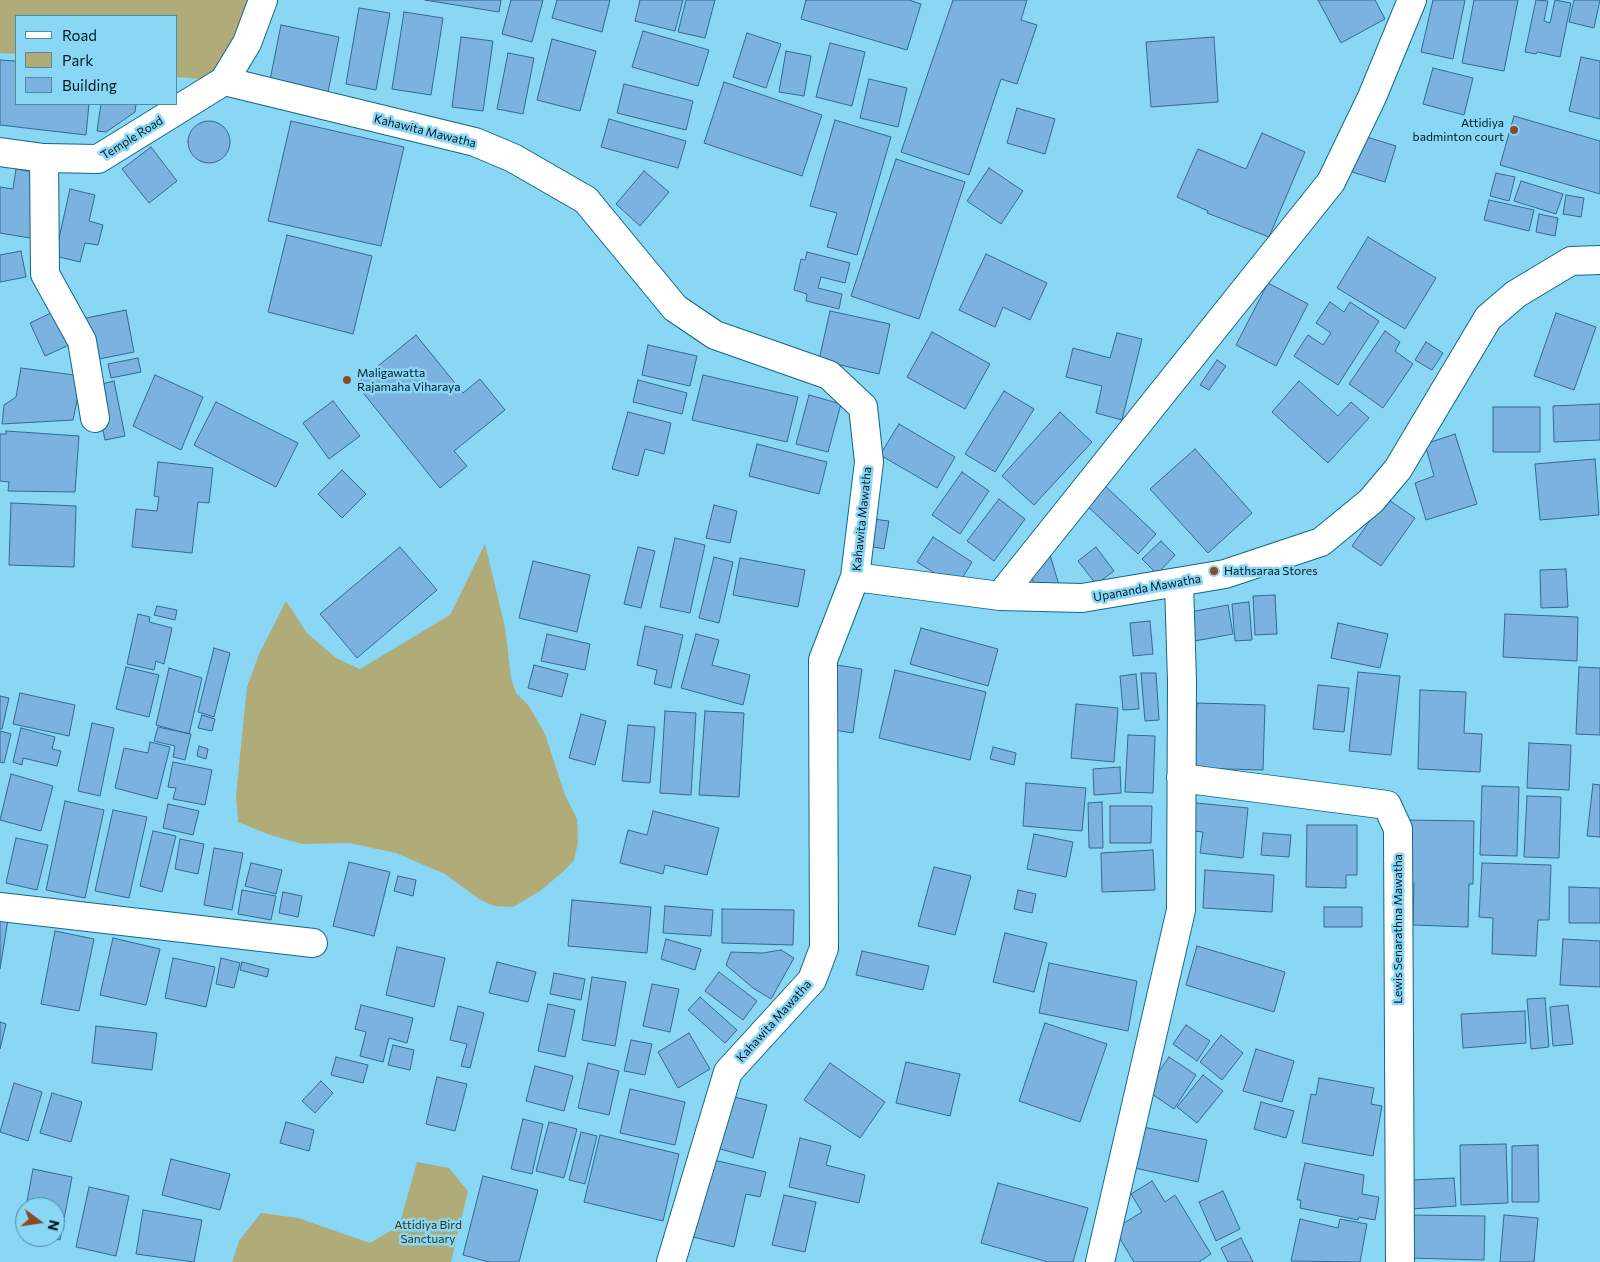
<!DOCTYPE html>
<html>
<head>
<meta charset="utf-8">
<style>
	body { margin:0 }
	#map { position:relative; width:1600px; height:1262px; overflow:hidden; background:#89d6f5; font-family:Commissioner,sans-serif }
	canvas { display:block }
	.legend { position:absolute; left:15px; top:15px; width:162px; height:90px; box-sizing:border-box; background:#89d6f5; border:1px solid #538aa0; margin:0; padding:6px 9px; list-style:none; font-size:15px; color:#011821 }
	.legend li { display:flex; align-items:center; gap:10px; height:25px }
	.legend b { width:25px; border:1px solid #538aa0 }
	.north { position:absolute; left:15px; top:1197px; width:50px; height:50px; box-sizing:border-box; background:#89d6f5; border:1px solid #538aa0; border-radius:50%; rotate:104deg; font-size:14px; font-weight:700; line-height:20px; text-align:center; color:#011821 }
	.north::after { content:''; display:block; margin:auto; width:18px; height:22px; background:#8f4825; clip-path:polygon(50% 0,100% 100%,50% 72%,0 100%) }
</style>
</head>
<body>
<div id="map">
<canvas width="1600" height="1262"></canvas>
<ul class="legend">
<li><b style="height:6px;background:#fff"></b>Road</li>
<li><b style="height:14px;background:#afac79"></b>Park</li>
<li><b style="height:14px;background:#7cb2e0"></b>Building</li>
</ul>
<div class="north">N</div>
</div>
<script>
const context = document.querySelector('canvas').getContext('2d');
context.lineJoin = 'round';
function paint(path, color) { context.fillStyle = color; context.fill(path, 'evenodd'); }
const poly = rows => new Path2D(rows.map(r => 'M' + r).join(''));
function stroke(path, color, width, dash) { context.strokeStyle = color; context.lineWidth = width; context.lineCap = dash ? 'butt' : 'round'; context.setLineDash(dash || []); context.stroke(path); }
function drawText(font, color, halo, rows, align = 'center') {
  context.font = font + ' Commissioner,sans-serif'; context.lineWidth = 5; context.setLineDash([]); context.textBaseline = 'middle'; context.strokeStyle = halo; context.fillStyle = color; for (const [text, x, y, turn = 0] of rows) {
    context.save(); context.translate(x, y); context.rotate((+turn || 0) * Math.PI / 180); context.textAlign = isNaN(turn) ? turn : align; if (halo) context.strokeText(text, 0, 0); context.fillText(text, 0, 0); context.restore();
  }
}
paint(poly([
	[0,0,263,0,224,81,176,77,176,16,16,16,16,54,0,53],
	[485,544,505,627,511,678,516,693,529,706,545,734,565,795,577,819,578,842,574,860,564,871,540,891,513,907,494,906,479,899,445,874,396,853,349,843,302,844,270,835,238,822,236,795,247,687,259,654,286,601,307,633,336,658,360,669,450,615],
	[417,1162,449,1168,468,1191,451,1262,232,1262,239,1241,261,1213,298,1218,370,1243,399,1226]
]), '#afac79');
const building = poly([
	[425,0,501,0,499,12,425,0],
	[511,0,543,0,532,42,502,34,511,0],
	[557,0,610,0,602,32,552,18,557,0],
	[640,0,683,0,675,31,635,21,640,0],
	[686,0,715,0,705,38,678,32,686,0],
	[806,0,909,0,921,4,907,50,801,19,806,0],
	[953,0,1027,0,1021,20,1037,25,1017,84,1001,79,969,175,901,152,953,0],
	[1318,0,1375,0,1385,19,1341,43,1318,0],
	[1433,0,1465,0,1453,59,1421,52,1433,0],
	[1474,0,1518,0,1504,71,1462,63,1474,0],
	[1536,0,1548,1,1544,21,1550,23,1555,0,1571,3,1560,57,1537,52,1536,54,1525,52,1536,0],
	[1574,0,1600,0,1594,28,1569,22,1574,0],
	[359,8,390,13,376,90,346,84,359,8],
	[404,12,443,18,431,95,392,89,404,12],
	[281,25,339,37,328,92,270,80,281,25],
	[643,31,709,50,698,86,632,67,643,31],
	[747,33,781,44,766,88,733,77,747,33],
	[461,37,493,41,483,111,452,107,461,37],
	[1214,37,1218,102,1151,107,1146,42,1214,37],
	[552,39,596,51,580,111,537,100,552,39],
	[830,43,865,52,852,106,816,97,830,43],
	[786,51,811,56,804,96,779,92,786,51],
	[508,53,534,58,523,114,497,109,508,53],
	[1581,57,1600,61,1600,119,1569,111,1581,57],
	[0,60,16,61,16,104,89,104,86,135,0,125,0,60],
	[1433,68,1473,78,1464,115,1423,104,1433,68],
	[869,79,907,88,898,127,860,118,869,79],
	[724,82,822,115,802,176,704,143,724,82],
	[624,84,693,101,686,130,617,113,624,84],
	[101,104,136,104,135,112,106,132,97,131,101,104],
	[1017,108,1055,119,1045,154,1007,143,1017,108],
	[1514,116,1600,141,1600,194,1500,165,1514,116],
	[609,119,686,141,678,168,601,147,609,119],
	[835,120,891,137,857,255,827,247,837,213,810,206,835,120],
	'188 142a21 21 0 1 1 42 0a21 21 0 1 1-42 0Z',
	[291,121,404,147,381,246,268,221,291,121],
	[1262,133,1305,152,1269,237,1207,213,1208,211,1177,197,1198,149,1246,169,1262,133],
	[1360,135,1396,146,1385,182,1349,171,1360,135],
	[151,147,177,181,149,203,122,169,151,147],
	[896,159,965,182,919,319,851,296,896,159],
	[989,168,1023,191,1001,224,967,201,989,168],
	[16,169,40,173,30,238,0,233,0,187,13,189,16,169],
	[644,171,669,192,640,226,616,204,644,171],
	[1496,173,1515,177,1509,201,1490,196,1496,173],
	[1521,181,1563,194,1556,214,1514,201,1521,181],
	[70,189,95,195,89,221,103,225,98,245,85,243,80,262,55,256,70,189],
	[1566,195,1584,198,1581,217,1563,214,1566,195],
	[1489,200,1534,210,1529,231,1484,220,1489,200],
	[1539,214,1558,218,1555,236,1536,232,1539,214],
	[287,235,372,256,353,334,268,312,287,235],
	[1368,237,1436,278,1405,329,1337,288,1368,237],
	[21,251,26,277,0,282,0,255,21,251],
	[807,252,850,263,845,283,821,277,818,288,842,294,839,309,806,301,807,294,794,290,801,259,805,260,807,252],
	[986,254,1047,283,1030,320,1003,307,995,327,959,310,986,254],
	[1268,283,1308,304,1276,366,1236,345,1268,283],
	[1330,302,1344,312,1350,302,1379,321,1338,385,1294,356,1308,335,1323,345,1331,333,1316,323,1330,302],
	[126,310,134,352,89,361,81,319,126,310],
	[830,311,890,324,879,374,819,360,830,311],
	[53,312,69,345,45,356,30,323,53,312],
	[1556,313,1596,327,1574,390,1534,376,1556,313],
	[1385,331,1400,342,1395,351,1413,364,1383,408,1349,384,1385,331],
	[932,332,990,364,965,409,907,377,932,332],
	[1117,333,1142,339,1122,420,1096,413,1102,386,1066,377,1073,348,1110,358,1117,333],
	[416,335,463,393,480,379,505,410,454,451,467,466,440,488,356,384,416,335],
	[1426,342,1443,353,1432,370,1415,360,1426,342],
	[648,345,697,356,690,386,642,375,648,345],
	[138,358,141,372,111,378,108,364,138,358],
	[1217,360,1226,366,1209,390,1200,385,1217,360],
	[21,368,82,376,73,420,2,424,4,405,16,397,21,368],
	[155,375,203,397,181,450,133,426,155,375],
	[703,375,798,397,787,442,692,420,703,375],
	[638,380,687,393,682,414,633,402,638,380],
	[114,381,125,436,105,440,94,386,114,381],
	[1299,381,1338,416,1351,402,1369,418,1328,463,1272,412,1299,381],
	[1004,391,1034,409,995,472,965,454,1004,391],
	[809,395,841,404,828,452,796,444,809,395],
	[333,401,360,436,329,459,303,423,333,401],
	[216,402,298,443,276,487,194,445,216,402],
	[1600,404,1600,440,1554,442,1553,406,1600,404],
	[1493,407,1540,407,1540,452,1493,452,1493,407],
	[628,412,671,423,664,454,645,449,638,476,612,469,628,412],
	[1060,412,1092,442,1034,505,1002,476,1060,412],
	[899,424,955,457,937,488,880,455,899,424],
	[6,431,79,436,75,492,8,491,9,482,0,481,0,434,6,434,6,431],
	[1455,434,1477,504,1426,520,1415,483,1434,476,1425,444,1455,434],
	[757,444,827,462,819,494,749,476,757,444],
	[1195,449,1252,513,1208,553,1150,489,1195,449],
	[1595,459,1599,515,1540,520,1535,464,1595,459],
	[158,462,213,468,209,503,198,502,192,553,132,547,136,509,157,511,159,497,154,496,158,462],
	[342,470,366,494,342,518,318,494,342,470],
	[962,472,989,491,960,534,932,515,962,472],
	[1102,483,1156,534,1138,554,1083,502,1102,483],
	[1386,498,1415,518,1381,566,1352,546,1386,498],
	[999,499,1025,519,994,561,967,541,999,499],
	[11,503,76,506,74,567,9,565,11,503],
	[714,505,737,511,730,543,706,538,714,505],
	[873,519,889,521,884,549,869,546,873,519],
	[933,537,972,562,957,587,917,562,933,537],
	[675,538,705,545,690,613,660,607,675,538],
	[1161,541,1175,555,1157,574,1142,559,1161,541],
	[400,547,437,590,357,658,320,614,400,547],
	[638,547,655,551,641,608,624,604,638,547],
	[1096,547,1114,571,1096,584,1078,561,1096,547],
	[1050,555,1059,585,1037,593,1027,563,1050,555],
	[714,557,733,562,719,623,699,618,714,557],
	[740,558,805,570,798,607,733,595,740,558],
	[533,561,590,575,577,632,519,618,533,561],
	[1566,569,1568,607,1541,608,1540,570,1566,569],
	[1275,595,1277,634,1255,635,1253,596,1275,595],
	[1249,602,1252,640,1235,641,1232,604,1249,602],
	[1228,605,1233,634,1189,642,1184,613,1228,605],
	[157,606,177,610,175,620,154,615,157,606],
	[138,614,150,617,149,622,172,628,164,664,156,661,154,670,127,664,138,614],
	[1505,614,1578,617,1577,661,1503,657,1505,614],
	[1150,621,1153,654,1133,656,1130,623,1150,621],
	[1338,623,1388,634,1380,668,1331,658,1338,623],
	[645,626,683,635,671,688,654,684,657,670,637,665,645,626],
	[921,628,998,649,988,686,910,664,921,628],
	[547,634,590,644,585,670,541,661,547,634],
	[696,634,719,640,712,665,750,675,743,705,681,688,696,634],
	[214,648,230,653,214,717,198,712,214,648],
	[534,665,568,674,562,697,528,688,534,665],
	[837,665,862,669,853,733,828,729,837,665],
	[126,667,159,675,149,717,116,709,126,667],
	[1579,667,1600,668,1600,735,1576,734,1579,667],
	[169,668,202,678,189,734,156,725,169,668],
	[895,670,986,692,970,760,879,738,895,670],
	[1358,672,1400,676,1391,755,1349,751,1358,672],
	[1141,673,1156,673,1159,720,1145,721,1141,673],
	[1136,674,1139,709,1123,710,1120,676,1136,674],
	[1318,685,1349,688,1344,732,1313,729,1318,685],
	[1420,690,1466,692,1464,733,1482,734,1480,772,1418,769,1420,690],
	[20,693,75,705,69,736,13,724,20,693],
	[0,696,9,698,2,729,0,729,0,696],
	[1197,703,1265,705,1263,770,1194,768,1197,703],
	[1076,704,1118,708,1114,762,1071,758,1076,704],
	[665,711,696,713,691,795,660,793,665,711],
	[705,711,744,713,739,797,699,795,705,711],
	[581,714,606,721,595,765,569,758,581,714],
	[202,715,215,719,212,731,198,728,202,715],
	[92,723,114,728,100,796,78,791,92,723],
	[628,725,655,727,650,783,622,781,628,725],
	[158,727,191,734,185,760,173,757,175,746,154,741,158,727],
	[21,728,55,737,52,749,61,751,57,766,23,758,22,765,13,762,21,728],
	[0,731,11,734,4,763,0,762,0,731],
	[1128,735,1155,736,1153,793,1125,792,1128,735],
	[150,742,170,747,157,799,115,788,124,748,148,753,150,742],
	[1529,743,1571,745,1569,790,1527,788,1529,743],
	[199,746,208,749,206,759,197,756,199,746],
	[993,747,1016,753,1014,765,990,759,993,747],
	[173,762,212,770,205,805,173,799,176,788,168,787,173,762],
	[1120,767,1121,793,1094,795,1093,769,1120,767],
	[11,774,53,786,41,831,0,820,11,774],
	[1026,783,1086,788,1082,831,1023,826,1026,783],
	[1593,784,1600,785,1600,837,1587,836,1593,784],
	[1482,786,1519,787,1517,856,1480,855,1482,786],
	[1527,796,1561,797,1559,858,1524,857,1527,796],
	[65,801,104,810,85,898,46,890,65,801],
	[1102,802,1103,848,1089,848,1088,803,1102,802],
	[1186,802,1248,808,1243,858,1200,853,1203,832,1184,830,1186,802],
	[168,804,199,811,193,835,163,828,168,804],
	[1110,806,1152,806,1151,843,1110,843,1110,806],
	[113,810,147,817,129,898,95,891,113,810],
	[653,811,719,828,707,875,665,865,663,874,620,863,628,830,647,835,653,811],
	[1404,820,1474,821,1473,884,1469,884,1468,927,1413,925,1414,883,1403,883,1404,820],
	[1307,825,1357,825,1357,875,1346,875,1346,888,1306,887,1307,825],
	[153,831,176,836,162,892,140,886,153,831],
	[1263,833,1291,835,1289,857,1261,855,1263,833],
	[1034,834,1073,842,1066,877,1027,869,1034,834],
	[16,838,48,845,37,890,6,883,16,838],
	[180,839,204,844,198,874,175,869,180,839],
	[214,848,243,853,232,910,204,905,214,848],
	[1153,850,1155,890,1102,892,1101,853,1153,850],
	[349,862,390,872,374,936,333,926,349,862],
	[251,863,282,870,276,894,245,886,251,863],
	[1482,863,1551,865,1549,920,1538,920,1536,956,1492,954,1493,918,1479,917,1482,863],
	[934,867,971,876,955,935,918,926,934,867],
	[1205,870,1274,875,1272,912,1203,908,1205,870],
	[398,876,416,880,413,896,394,891,398,876],
	[1569,887,1600,888,1600,923,1569,923,1569,887],
	[242,890,276,896,271,920,238,914,242,890],
	[1018,890,1036,894,1032,913,1014,909,1018,890],
	[283,892,302,896,298,917,279,913,283,892],
	[572,900,651,907,647,953,568,946,572,900],
	[665,906,713,910,711,936,663,933,665,906],
	[1324,907,1362,907,1362,927,1324,927,1324,907],
	[722,909,794,910,793,945,722,943,722,909],
	[0,917,8,919,0,969,0,917],
	[55,931,94,939,79,1011,41,1004,55,931],
	[1005,933,1047,943,1034,992,993,982,1005,933],
	[113,938,160,949,146,1005,100,995,113,938],
	[666,939,701,949,695,970,661,959,666,939],
	[1563,939,1600,941,1600,987,1560,985,1563,939],
	[1197,946,1285,972,1274,1012,1186,985,1197,946],
	[397,947,445,958,434,1007,386,995,397,947],
	[781,950,794,958,771,999,753,988,726,965,731,952,763,953,781,950],
	[862,951,929,966,923,990,856,975,862,951],
	[173,958,215,967,206,1007,165,998,173,958],
	[221,958,240,963,234,988,216,984,221,958],
	[242,962,269,969,267,977,240,970,242,962],
	[497,962,536,972,528,1002,489,993,497,962],
	[1049,963,1137,981,1128,1031,1039,1013,1049,963],
	[719,972,757,1001,743,1020,705,991,719,972],
	[554,973,585,979,581,1000,550,994,554,973],
	[592,977,626,982,615,1046,582,1040,592,977],
	[652,984,679,989,670,1032,643,1026,652,984],
	[700,997,737,1030,725,1043,688,1010,700,997],
	[1545,998,1549,1047,1531,1049,1527,999,1545,998],
	[548,1004,575,1010,565,1057,538,1051,548,1004],
	[361,1005,413,1018,407,1043,389,1038,383,1062,360,1056,366,1032,355,1029,361,1005],
	[1568,1005,1573,1044,1553,1046,1550,1007,1568,1005],
	[458,1006,484,1013,470,1068,461,1066,467,1044,450,1040,458,1006],
	[1525,1011,1526,1043,1463,1048,1461,1014,1525,1011],
	[0,1022,6,1024,0,1049,0,1022],
	[1045,1023,1107,1044,1080,1122,1019,1101,1045,1023],
	[1186,1025,1210,1041,1197,1061,1173,1044,1186,1025],
	[96,1026,157,1033,152,1070,92,1063,96,1026],
	[689,1033,710,1069,678,1088,658,1052,689,1033],
	[1221,1035,1243,1053,1222,1080,1200,1062,1221,1035],
	[631,1040,652,1044,645,1075,624,1071,631,1040],
	[393,1045,414,1050,410,1070,388,1065,393,1045],
	[1256,1049,1294,1061,1282,1102,1243,1091,1256,1049],
	[336,1057,368,1065,363,1083,331,1075,336,1057],
	[1169,1057,1196,1075,1174,1109,1146,1090,1169,1057],
	[906,1062,960,1074,950,1116,896,1103,906,1062],
	[588,1063,619,1071,609,1115,578,1108,588,1063],
	[830,1063,885,1102,860,1138,804,1100,830,1063],
	[535,1066,573,1076,564,1111,526,1101,535,1066],
	[1203,1075,1223,1091,1197,1123,1177,1107,1203,1075],
	[437,1077,467,1084,455,1131,426,1124,437,1077],
	[1319,1078,1374,1088,1371,1104,1382,1106,1373,1156,1302,1143,1311,1094,1316,1095,1319,1078],
	[321,1081,333,1093,315,1113,302,1101,321,1081],
	[14,1083,42,1092,28,1141,0,1132,14,1083],
	[630,1089,685,1102,675,1145,620,1133,630,1089],
	[52,1093,82,1102,71,1142,40,1133,52,1093],
	[726,1095,767,1105,753,1158,713,1147,726,1095],
	[1261,1102,1294,1111,1286,1138,1254,1129,1261,1102],
	[523,1119,543,1124,532,1174,511,1169,523,1119],
	[286,1122,314,1130,309,1151,280,1143,286,1122],
	[549,1122,577,1129,564,1178,536,1171,549,1122],
	[1143,1127,1207,1140,1198,1182,1135,1168,1143,1127],
	[581,1132,597,1136,585,1184,569,1180,581,1132],
	[600,1135,679,1154,663,1221,584,1202,600,1135],
	[800,1138,831,1146,826,1165,865,1175,859,1203,789,1187,800,1138],
	[1506,1144,1508,1203,1461,1205,1460,1145,1506,1144],
	[1538,1145,1539,1202,1512,1202,1512,1146,1538,1145],
	[171,1159,230,1174,220,1210,162,1195,171,1159],
	[709,1159,766,1172,760,1197,746,1194,734,1247,693,1237,709,1159],
	[1305,1163,1364,1175,1362,1194,1379,1197,1375,1220,1359,1217,1358,1220,1300,1208,1301,1200,1297,1200,1305,1163],
	[33,1169,72,1177,60,1240,45,1237,55,1237,55,1207,26,1207,33,1169],
	[483,1176,538,1190,519,1262,489,1262,463,1255,483,1176],
	[1454,1178,1456,1206,1412,1209,1411,1180,1454,1178],
	[1152,1181,1165,1202,1175,1195,1211,1254,1199,1262,1134,1262,1114,1229,1142,1212,1131,1194,1152,1181],
	[998,1183,1088,1208,1073,1262,1048,1262,981,1243,998,1183],
	[89,1187,129,1196,116,1256,76,1247,89,1187],
	[1223,1191,1240,1229,1216,1241,1199,1202,1223,1191],
	[784,1195,816,1202,805,1252,772,1245,784,1195],
	[25,1210,25,1233,21,1232,25,1210],
	[143,1210,202,1220,194,1262,136,1254,143,1210],
	[1410,1215,1485,1216,1484,1260,1409,1258,1410,1215],
	[1504,1215,1538,1218,1534,1262,1500,1262,1504,1215],
	[1300,1219,1338,1228,1340,1219,1367,1224,1360,1262,1291,1261,1300,1219],
	[1241,1238,1253,1262,1228,1262,1221,1248,1241,1238]
]);
paint(building, '#7cb2e0');
stroke(building, '#346993', 1);
const street = poly([
	[224,81,475,142,513,158,586,200,675,308,715,335,829,375,863,407,869,462,855,577,823,660,824,948,812,980,728,1072,671,1262],
	[44,158,45,274,82,341,95,418],
	[855,577,1000,596,1082,598,1225,574,1321,542,1371,501,1398,469,1488,318,1516,294,1571,261,1600,260],
	[1000,596,1331,182,1372,97,1412,0],
	[1181,778,1387,805,1398,829,1400,1262],
	[0,907,313,943],
	[1100,1262,1181,910,1182,681,1179,583]
]);
const secondary = poly([
	[0,152,44,158,98,159,224,81,247,43,263,0]
]);
stroke(street, '#0f6984', 30);
stroke(secondary, '#0f6984', 30);
stroke(street, '#fff', 28);
stroke(secondary, '#fff', 28);
for (const [x, y, r, color] of [
	[1514,130,5,"#8f4825"],
	[347,380,5,"#8f4825"],
	[1214,571,5,"#8f4825"]
]) { const dot = new Path2D(); dot.arc(x, y, r, 0, 2 * Math.PI); context.fillStyle = color; context.fill(dot); stroke(dot, '#89d6f5', 2); }
drawText('12px', '#011821', '#89d6f5', [
	["Attidiya",1504,123,"right"],
	["badminton court",1504,137,"right"],
	["Maligawatta",357,373],
	["Rajamaha Viharaya",357,387],
	["Hathsaraa Stores",1224,571]
], 'left');
drawText('12px', '#011821', '#89d6f5', [
	["Kahawita Mawatha",425,131,14],
	["Temple Road",132,138,-32],
	["Kahawita Mawatha",862,519,-84],
	["Upananda Mawatha",1147,588,-10],
	["Lewis Senarathna Mawatha",1398,929,-90],
	["Kahawita Mawatha",774,1021,-48]
]);
drawText('12px', '#393712', '#89d6f5', [
	["Attidiya Bird",428,1225],
	["Sanctuary",428,1239]
]);
</script>
</body>
</html>
